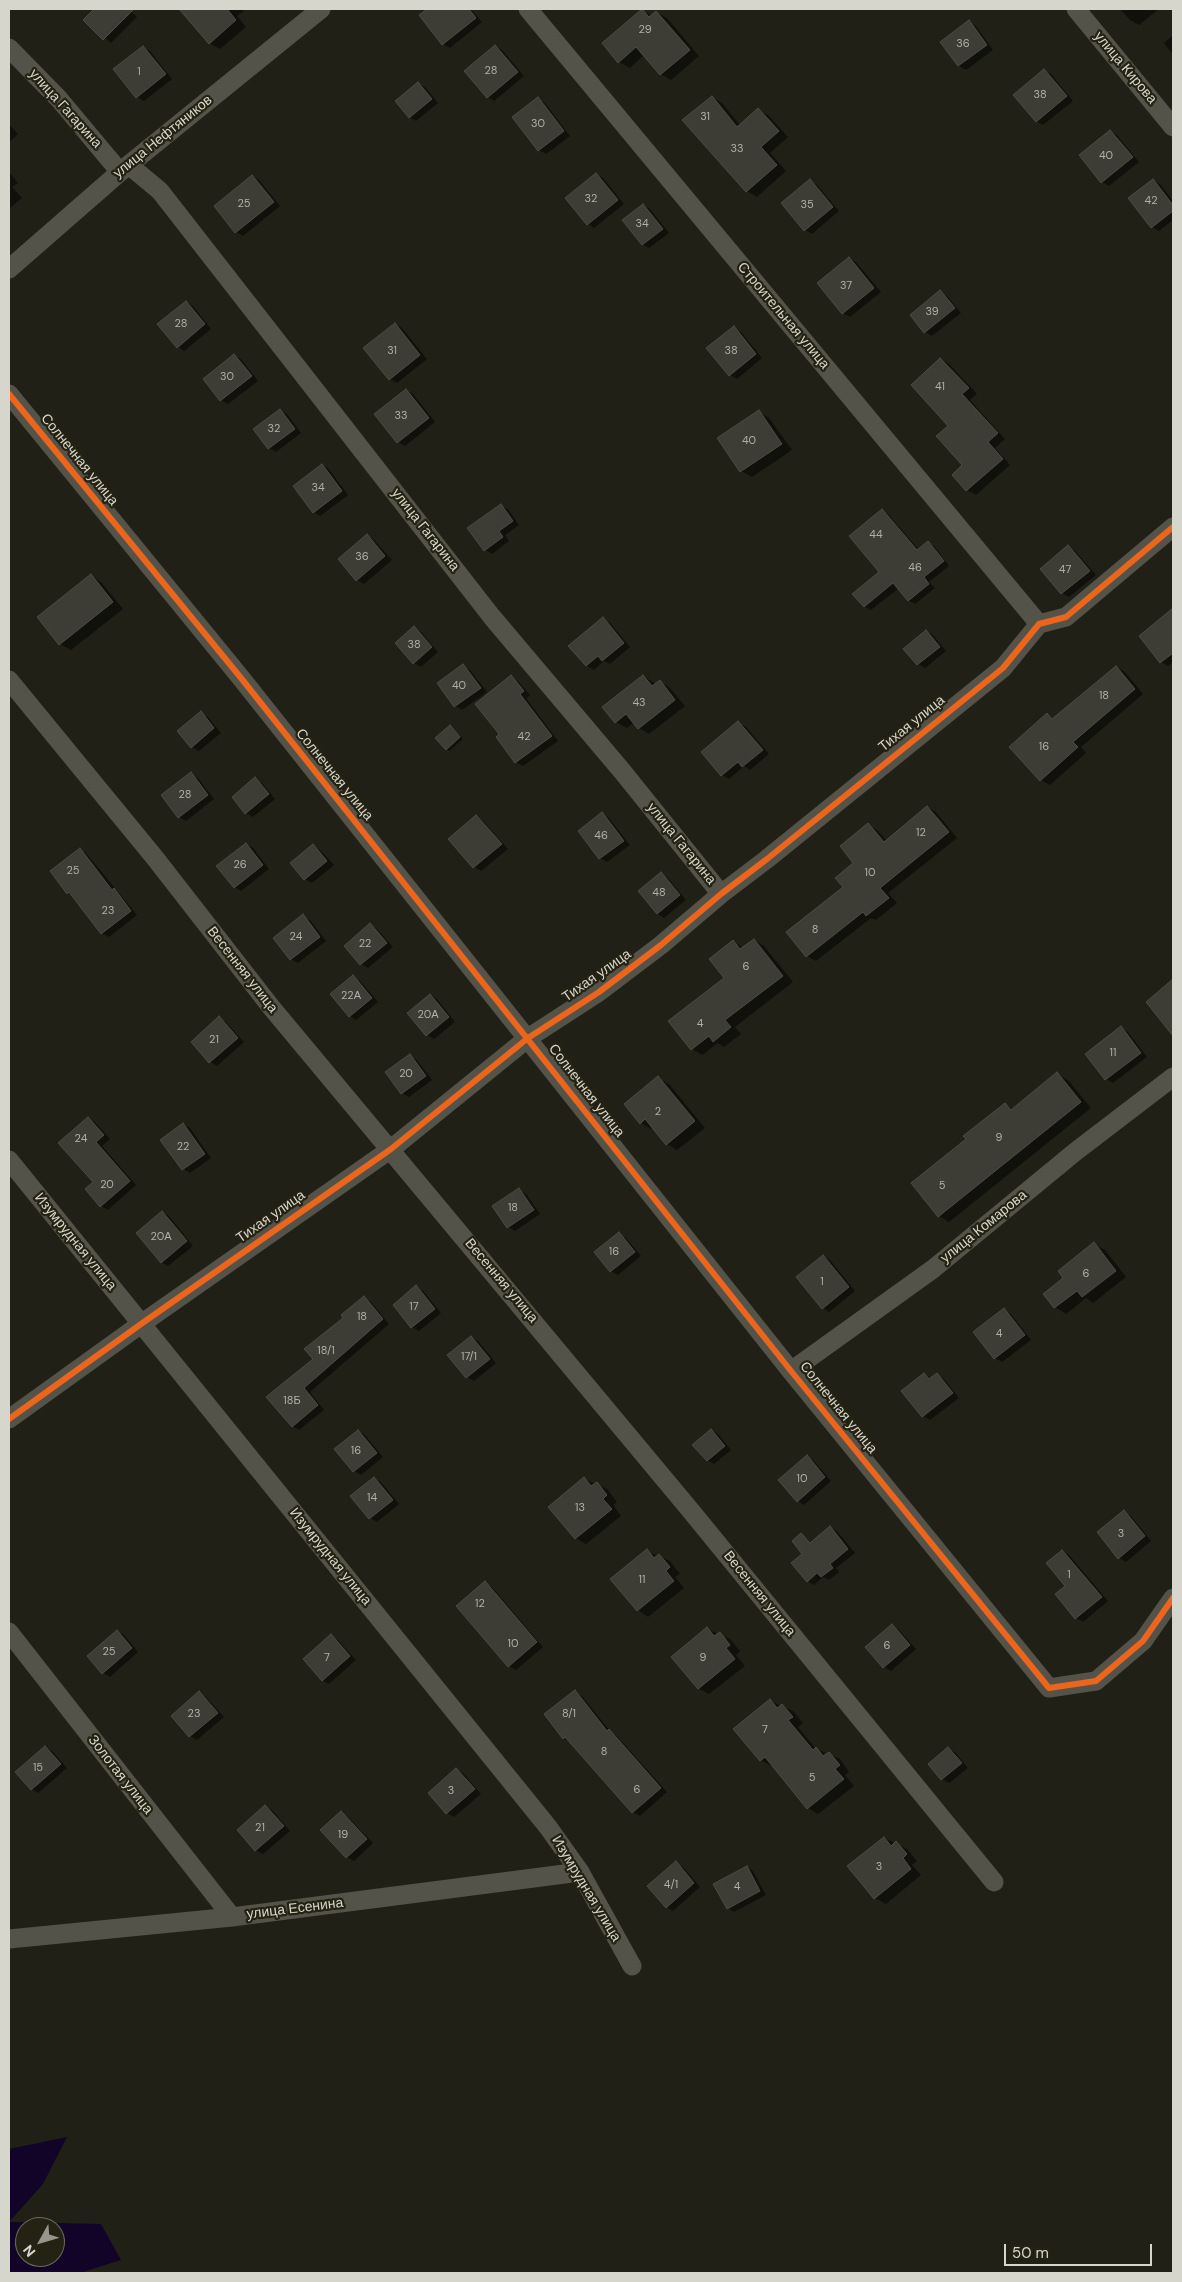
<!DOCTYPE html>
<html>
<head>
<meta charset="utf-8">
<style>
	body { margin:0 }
	#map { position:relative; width:1182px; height:2282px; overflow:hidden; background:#202017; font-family:"DM Sans",sans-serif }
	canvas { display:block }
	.frame { position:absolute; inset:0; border:10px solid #d6d6cc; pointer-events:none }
	.north { position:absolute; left:15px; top:2217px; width:50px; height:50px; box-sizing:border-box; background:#242313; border:1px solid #6b6b5d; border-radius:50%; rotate:231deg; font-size:14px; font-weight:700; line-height:20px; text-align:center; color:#d6d6cc }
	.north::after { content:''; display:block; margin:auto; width:18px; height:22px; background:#96968d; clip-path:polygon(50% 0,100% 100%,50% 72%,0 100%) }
	.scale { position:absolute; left:1004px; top:2244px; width:148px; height:22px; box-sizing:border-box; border:2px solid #d6d6cc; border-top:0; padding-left:6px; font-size:15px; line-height:18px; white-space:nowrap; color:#d6d6cc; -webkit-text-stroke:4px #242313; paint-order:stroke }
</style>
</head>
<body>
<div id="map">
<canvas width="1182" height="2282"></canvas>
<div class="frame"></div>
<div class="north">N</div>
<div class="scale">50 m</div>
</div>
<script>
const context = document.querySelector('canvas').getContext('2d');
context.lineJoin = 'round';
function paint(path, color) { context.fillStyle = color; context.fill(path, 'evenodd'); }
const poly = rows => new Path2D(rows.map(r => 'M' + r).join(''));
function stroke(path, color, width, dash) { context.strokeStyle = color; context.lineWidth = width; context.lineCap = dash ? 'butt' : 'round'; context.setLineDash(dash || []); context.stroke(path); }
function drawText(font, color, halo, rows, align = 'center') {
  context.font = font + ' "DM Sans",sans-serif'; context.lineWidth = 4.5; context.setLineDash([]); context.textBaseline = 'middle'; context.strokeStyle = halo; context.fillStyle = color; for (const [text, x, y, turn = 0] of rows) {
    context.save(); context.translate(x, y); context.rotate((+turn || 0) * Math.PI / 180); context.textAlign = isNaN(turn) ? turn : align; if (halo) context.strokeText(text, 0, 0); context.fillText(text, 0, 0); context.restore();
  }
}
paint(poly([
	[67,2137,43,2184,9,2222,101,2224,121,2260,80,2273,9,2273,9,2149],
	[25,2227,55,2227,55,2257,25,2257]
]), '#120429');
paint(poly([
	[96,9,128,9,137,17,111,43,85,20],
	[189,9,246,9,237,16,246,27,220,49,209,43,184,13],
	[429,9,471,9,482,22,450,48,443,44,421,16],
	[1120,9,1159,9,1139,25,1130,20],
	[642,10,652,16,656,12,667,18,699,56,671,80,661,74,644,55,630,68,619,62],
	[969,22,976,26,993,50,966,70,959,66,942,42],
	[1173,35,1173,55,1164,43],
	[495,46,502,50,524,76,494,101,488,97],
	[143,47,150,51,172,79,144,101,137,97],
	[1044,71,1051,74,1073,101,1043,125,1036,121],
	[418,83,425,87,438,103,416,121,409,117],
	[712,97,722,103,740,125,758,110,768,115,788,137,770,153,786,171,757,197,747,191],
	[538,99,545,103,570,136,546,154,539,150,514,117],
	[9,124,18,134,9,142],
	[1110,131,1117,135,1139,162,1109,186,1102,182,1080,156],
	[9,172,18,183,12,187,22,198,9,209],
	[596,174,603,178,624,204,594,228,588,224],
	[252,176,259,180,280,206,243,236,236,232],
	[1153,180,1160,184,1173,201,1173,220,1159,231,1152,227],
	[810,181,817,185,839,211,812,234,805,230],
	[643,205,650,209,669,233,649,248,642,244],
	[850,258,856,262,881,292,850,317,843,313,819,284],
	[940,292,947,296,961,313,932,336,925,332],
	[186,302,193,306,211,329,184,351,178,347],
	[395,324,402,328,427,359,397,383,390,379,365,348],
	[734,328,741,332,762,358,737,379,730,375],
	[234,355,241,359,258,381,228,404,221,400,204,379],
	[941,359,949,364,977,394,970,400,1005,439,995,448,1010,465,976,495,967,490,953,475,964,465,950,426],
	[406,390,413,394,435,422,405,446,398,442],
	[280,410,287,414,301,433,276,452,269,448],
	[759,412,769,418,792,450,752,477,741,471,719,439],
	[323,465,329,469,348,495,320,516,314,512],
	[501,506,508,509,519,525,505,535,509,541,492,554,485,550],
	[882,510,888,514,919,550,928,543,934,546,949,566,929,582,935,588,915,604,908,600,899,588,871,610,865,607,854,594,881,572],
	[368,536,374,540,392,560,364,584,357,580],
	[1068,547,1075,551,1096,575,1069,597,1062,593,1042,569],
	[91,575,101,582,123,609,71,650,60,644,38,617],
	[1167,615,1173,618,1173,662,1168,666,1161,662],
	[603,619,610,623,630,647,610,664,604,661,594,670,587,666,570,646],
	[414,628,421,632,438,652,421,667,414,663],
	[926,631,933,635,946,651,925,668,918,664,905,649],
	[463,666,470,670,487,692,462,710,455,706],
	[1116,667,1125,672,1143,694,1081,747,1086,753,1050,785,1041,780,1011,747,1047,715,1054,719],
	[643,676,656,684,660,681,670,688,685,706,649,734,639,728,634,722,627,728,616,722],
	[511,677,518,681,530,695,526,698,558,741,523,766,516,762,498,737,501,735],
	[201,713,208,717,221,733,199,751,192,747],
	[739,723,746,727,769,754,750,770,744,766,729,779,722,775],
	[450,726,463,739,449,751,446,749],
	[191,774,198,778,214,799,186,821,179,817],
	[255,779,262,783,275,799,253,817,246,813],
	[928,807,936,812,957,838,888,893,897,903,876,920,871,918,816,961,807,956,845,888,868,825,877,830,887,841],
	[602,814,609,818,630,845,607,862,600,858],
	[476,817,483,821,508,849,481,871,474,867,450,839],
	[246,844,253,848,269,869,241,891,234,887],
	[314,846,320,850,334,865,312,883,305,879],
	[80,849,86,853,137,915,109,937,102,933,74,896,68,893],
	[661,874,668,878,686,900,664,918,658,914,639,892],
	[303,916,310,920,326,941,298,963,291,959],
	[370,925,377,929,393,947,368,968,361,964],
	[754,940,764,946,793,982,735,1027,741,1034,724,1047,718,1043,702,1055,692,1049,725,978,734,942,744,948],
	[353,977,360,981,378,1002,356,1020,350,1016],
	[431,995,437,999,455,1022,434,1039,427,1035],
	[220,1018,226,1022,244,1042,217,1066,210,1062],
	[1121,1028,1128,1032,1147,1057,1113,1083,1106,1079,1087,1054],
	[410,1056,417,1060,432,1080,409,1097,402,1093],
	[1057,1074,1068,1080,1091,1108,949,1222,939,1216,968,1140,1006,1105,1013,1109],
	[658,1078,669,1084,705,1128,677,1150,667,1144,654,1127,651,1129,641,1123],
	[88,1118,95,1122,110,1139,102,1146,136,1185,108,1210,101,1206,94,1182],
	[183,1124,190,1128,211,1158,190,1173,183,1169,162,1140],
	[519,1190,526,1194,540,1214,515,1231,508,1227],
	[162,1212,169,1216,193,1246,168,1266,161,1262],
	[619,1234,626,1238,641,1256,618,1275,611,1271],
	[1094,1244,1105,1250,1126,1277,1093,1303,1086,1298,1066,1314,1055,1307,1045,1294,1065,1278],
	[823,1256,830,1260,855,1291,829,1312,823,1308],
	[416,1287,423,1291,441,1313,419,1331,412,1327],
	[364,1298,371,1302,389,1324,310,1392,324,1410,299,1430,292,1426,268,1397,314,1359,344,1318],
	[1004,1310,1011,1314,1031,1340,1002,1362,995,1358],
	[471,1337,478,1341,496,1363,474,1381,467,1377,449,1355],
	[924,1374,932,1379,937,1375,944,1379,959,1398,930,1420,923,1416],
	[711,1430,718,1434,731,1450,714,1464,707,1460],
	[358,1431,365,1435,383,1457,361,1475,354,1471,336,1449],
	[807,1457,814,1461,831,1481,804,1505,798,1501],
	[374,1478,381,1482,399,1504,377,1522,370,1518],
	[584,1479,607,1489,617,1502,613,1505,621,1516,586,1544,575,1538],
	[1124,1512,1131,1516,1151,1541,1126,1562,1119,1558],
	[830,1527,837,1531,855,1553,836,1568,839,1572,829,1580,823,1577,814,1585,807,1581,801,1535,812,1543],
	[647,1551,670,1561,680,1574,675,1577,684,1588,648,1617,638,1610,612,1579],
	[1062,1551,1069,1555,1108,1601,1083,1622,1076,1618],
	[485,1583,492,1587,543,1647,516,1670,509,1666,458,1606],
	[892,1626,899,1630,916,1649,891,1671,884,1667],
	[707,1629,730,1639,740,1651,736,1655,745,1666,709,1694,698,1688],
	[117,1631,124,1635,138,1652,110,1677,103,1673],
	[332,1636,338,1640,356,1660,329,1684,322,1680],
	[575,1692,582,1696,610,1731,616,1735,667,1792,640,1816,633,1812,571,1742,564,1738],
	[199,1693,206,1697,224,1717,197,1740,190,1736,173,1716],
	[770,1701,793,1711,803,1723,798,1727,816,1749,840,1759,849,1772,845,1775,854,1786,818,1814,808,1808,773,1765,771,1766,761,1760],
	[45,1747,52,1751,67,1768,38,1793,32,1789],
	[948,1748,955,1752,968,1768,949,1783,942,1779,930,1764],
	[456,1769,463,1773,481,1794,454,1817,447,1813,430,1793],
	[265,1806,272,1810,290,1831,263,1854,256,1850],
	[341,1813,348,1817,373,1843,354,1861,347,1857],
	[884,1838,907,1849,917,1861,912,1865,921,1875,886,1904,875,1898],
	[676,1863,683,1867,700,1887,673,1911,667,1907],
	[747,1867,753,1871,766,1895,734,1912,728,1908]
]), '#0007');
const building = poly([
	[94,9,134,9,103,40,83,20,94,9],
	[179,9,227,9,236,20,209,44,179,9],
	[427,9,469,9,476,18,442,45,419,15,427,9],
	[642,9,649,17,656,11,690,50,660,75,636,47,618,63,602,43,642,9],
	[969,20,987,45,958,66,940,42,969,20],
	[495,45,518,72,487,98,464,71,495,45],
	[143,46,166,74,136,98,113,69,143,46],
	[1044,69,1067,96,1036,122,1013,95,1044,69],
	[418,82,432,99,409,118,395,101,418,82],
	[712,96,737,127,758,108,779,131,761,147,777,165,746,192,682,120,712,96],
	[538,97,564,131,538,151,512,117,538,97],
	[1110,130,1133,157,1101,183,1079,155,1110,130],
	[596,173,618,200,587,225,565,198,596,173],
	[252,175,274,202,235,233,214,206,252,175],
	[810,179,833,207,804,231,781,203,810,179],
	[1153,179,1173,205,1173,211,1151,228,1128,198,1153,179],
	[643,204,663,229,642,245,622,220,643,204],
	[849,257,874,288,842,314,817,283,849,257],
	[940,290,955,308,924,333,910,315,940,290],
	[186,301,205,324,177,348,157,324,186,301],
	[395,323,420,355,389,380,363,348,395,323],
	[734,326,756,354,729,376,706,348,734,326],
	[234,354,252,376,220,401,203,379,234,354],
	[940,358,969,388,962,394,998,433,988,442,1003,459,966,491,952,475,962,465,936,436,948,426,911,385,940,358],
	[406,389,429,418,397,443,374,414,406,389],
	[280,409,295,429,268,449,253,429,280,409],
	[759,410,782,444,740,472,717,438,759,410],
	[322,464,342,491,313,513,293,486,322,464],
	[501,504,513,521,499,531,503,537,484,551,467,528,501,504],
	[882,509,917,550,928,541,944,561,924,577,929,584,908,601,893,583,864,607,852,594,879,572,849,536,882,509],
	[367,534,385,556,356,581,338,559,367,534],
	[1068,545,1090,571,1061,594,1040,569,1068,545],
	[91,574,113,602,59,645,37,617,91,574],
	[1173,608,1173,653,1160,663,1139,636,1173,608],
	[603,617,624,643,602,661,598,656,586,666,568,646,603,617],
	[414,626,432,647,413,664,395,643,414,626],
	[926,630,940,647,917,665,903,649,926,630],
	[463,664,481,688,454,707,437,683,463,664],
	[1116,666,1135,689,1073,742,1078,747,1040,781,1009,747,1047,713,1052,719,1116,666],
	[511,675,524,691,520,694,552,736,515,763,496,737,499,734,475,704,511,675],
	[643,675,652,686,660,680,675,700,638,729,626,714,615,723,602,707,643,675],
	[201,711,214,728,191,748,177,731,201,711],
	[738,721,763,750,742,767,738,762,721,776,701,752,738,721],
	[450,725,460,737,446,750,435,738,450,725],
	[191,772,208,795,178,818,161,795,191,772],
	[255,777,269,794,245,814,232,797,255,777],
	[927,806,949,832,880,888,889,898,866,916,863,912,806,957,786,932,843,887,835,878,853,863,840,846,868,823,884,842,927,806],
	[602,812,624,841,599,859,578,831,602,812],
	[476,815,502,844,473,868,448,839,476,815],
	[246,843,263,865,234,888,216,866,246,843],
	[313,844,327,861,304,880,290,863,313,844],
	[80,848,112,890,114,888,131,911,101,934,69,892,67,894,50,871,80,848],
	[661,872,680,895,657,914,638,891,661,872],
	[303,914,320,937,290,960,273,938,303,914],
	[370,923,387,943,360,965,344,946,370,923],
	[754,939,783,976,725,1020,731,1027,713,1042,709,1036,691,1050,668,1021,724,978,709,959,733,940,740,949,754,939],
	[353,975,372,998,349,1017,330,994,353,975],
	[1173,979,1173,1036,1146,1002,1173,979],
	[430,994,449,1017,426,1036,407,1013,430,994],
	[219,1016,238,1038,209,1063,191,1042,219,1016],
	[1121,1026,1141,1053,1105,1080,1085,1054,1121,1026],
	[410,1054,426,1076,401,1094,385,1072,410,1054],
	[1057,1072,1081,1102,938,1217,911,1183,966,1139,963,1136,1005,1103,1011,1110,1057,1072],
	[658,1076,695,1121,666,1145,645,1119,640,1124,624,1104,658,1076],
	[88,1117,104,1135,96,1142,130,1181,100,1207,85,1189,93,1182,58,1143,88,1117],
	[183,1123,205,1154,182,1170,160,1140,183,1123],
	[519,1188,534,1210,507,1228,492,1206,519,1188],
	[162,1211,187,1241,161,1263,136,1233,162,1211],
	[619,1232,635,1252,610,1272,594,1252,619,1232],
	[1094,1242,1116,1271,1082,1297,1077,1291,1054,1308,1043,1294,1063,1278,1058,1271,1094,1242],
	[823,1255,849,1287,822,1309,796,1277,823,1255],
	[416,1285,435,1309,411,1328,393,1305,416,1285],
	[364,1296,383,1319,304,1388,318,1405,292,1427,266,1397,313,1359,304,1349,343,1318,341,1315,364,1296],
	[1004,1308,1025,1335,994,1359,973,1332,1004,1308],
	[471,1336,490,1359,466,1378,447,1355,471,1336],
	[924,1373,929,1379,937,1373,953,1393,922,1417,901,1391,924,1373],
	[711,1429,725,1446,707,1461,692,1445,711,1429],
	[358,1430,377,1453,353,1472,334,1449,358,1430],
	[807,1455,825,1477,797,1502,778,1480,807,1455],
	[374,1477,393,1500,369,1519,350,1496,374,1477],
	[584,1477,591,1486,597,1482,607,1495,603,1499,612,1509,575,1539,548,1507,584,1477],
	[1124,1510,1145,1536,1118,1559,1097,1532,1124,1510],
	[830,1526,848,1549,830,1564,833,1568,821,1577,817,1573,807,1582,791,1563,802,1554,792,1541,801,1533,810,1543,830,1526],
	[647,1549,654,1558,659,1554,670,1567,666,1571,674,1581,637,1611,610,1579,647,1549],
	[1062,1550,1102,1597,1075,1619,1055,1594,1065,1586,1046,1563,1062,1550],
	[485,1581,537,1642,508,1667,456,1606,485,1581],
	[892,1624,910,1645,883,1668,865,1647,892,1624],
	[707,1627,714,1636,720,1632,730,1645,726,1648,735,1659,698,1689,671,1657,707,1627],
	[117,1630,132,1648,102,1674,87,1656,117,1630],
	[331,1634,350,1656,322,1681,303,1659,331,1634],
	[575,1690,607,1731,609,1729,661,1788,632,1813,565,1737,563,1739,544,1714,575,1690],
	[199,1691,218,1713,189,1737,171,1716,199,1691],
	[770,1699,777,1708,782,1704,793,1717,788,1720,813,1750,816,1747,823,1756,829,1752,840,1765,835,1769,844,1779,807,1809,765,1757,760,1761,733,1729,770,1699],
	[45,1746,61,1764,31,1790,15,1772,45,1746],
	[948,1747,962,1763,941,1780,928,1764,948,1747],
	[456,1768,475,1789,446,1814,428,1793,456,1768],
	[265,1805,284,1826,255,1851,237,1830,265,1805],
	[341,1811,367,1839,346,1858,320,1830,341,1811],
	[884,1837,891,1846,896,1841,907,1854,903,1858,911,1869,874,1899,847,1866,884,1837],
	[676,1861,694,1883,666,1908,647,1886,676,1861],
	[747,1866,760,1891,727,1909,713,1884,747,1866]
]);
paint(building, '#3d3d36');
stroke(building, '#4c4c45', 1);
stroke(poly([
	[528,9,1039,624],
	[1076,9,1173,127],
	[9,48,59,99,120,172],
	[130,166,160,191,492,617,622,771,721,894],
	[9,269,120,172,321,9],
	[9,394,241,678,791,1371,1049,1688,1096,1681,1143,1641,1173,1598],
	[9,680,155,858,271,1007,691,1511,994,1882],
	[9,1160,548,1827,580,1872,632,1966],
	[791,1371,933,1269,1075,1152,1173,1077],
	[9,1419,141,1324,391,1149,528,1038,599,992,661,945,721,894,767,859,1003,668,1039,624,1066,617,1173,527],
	[9,1632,232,1917],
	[9,1939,232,1917,580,1872]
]), '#545349', 19);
stroke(poly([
	[9,394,241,678,791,1371,1049,1688,1096,1681,1143,1641,1173,1598],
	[9,1419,141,1324,391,1149,528,1038,599,992,661,945,721,894,767,859,1003,668,1039,624,1066,617,1173,527]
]), '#eb651d', 6);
drawText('11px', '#b0b0a6', null, [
	["29",645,30],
	["36",963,44],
	["28",491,71],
	["1",139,72],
	["38",1040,95],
	["31",705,117],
	["30",538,124],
	["33",737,149],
	["40",1106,156],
	["32",591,199],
	["42",1151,201],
	["25",244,204],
	["35",807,205],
	["34",642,224],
	["37",846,286],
	["39",932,312],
	["28",181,324],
	["31",392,351],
	["38",731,351],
	["30",227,377],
	["41",940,387],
	["33",401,416],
	["32",274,429],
	["40",749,441],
	["34",318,488],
	["44",876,535],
	["36",362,557],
	["46",915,568],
	["47",1065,570],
	["38",414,645],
	["40",459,686],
	["18",1104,696],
	["43",639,703],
	["42",524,737],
	["16",1044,747],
	["28",185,795],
	["12",921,833],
	["46",601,836],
	["26",240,865],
	["25",73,871],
	["10",870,873],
	["48",659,893],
	["23",108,911],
	["8",815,930],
	["24",296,937],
	["22",365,944],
	["6",746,967],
	["22А",351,996],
	["20А",428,1015],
	["4",700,1024],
	["21",214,1040],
	["11",1113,1053],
	["20",406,1074],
	["2",658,1112],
	["9",999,1138],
	["24",81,1139],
	["22",183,1147],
	["20",107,1185],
	["5",942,1186],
	["18",513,1208],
	["20А",161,1237],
	["16",614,1252],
	["6",1086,1274],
	["1",822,1282],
	["17",414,1307],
	["18",362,1317],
	["4",999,1334],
	["18/1",326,1351],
	["17/1",469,1357],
	["18Б",292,1401],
	["16",356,1451],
	["10",802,1479],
	["14",372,1498],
	["13",580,1508],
	["3",1121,1534],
	["1",1069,1575],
	["11",642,1580],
	["12",480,1604],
	["10",513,1644],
	["6",887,1646],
	["25",109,1652],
	["7",327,1658],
	["9",703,1658],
	["23",194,1714],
	["8/1",569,1714],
	["7",765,1730],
	["8",604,1752],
	["15",38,1768],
	["5",812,1778],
	["6",637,1790],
	["3",451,1791],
	["21",260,1828],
	["19",343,1835],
	["3",879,1867],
	["4/1",671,1885],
	["4",737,1887]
]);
drawText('14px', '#d6d6cc', '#242313', [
	["улица Кирова",1125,68,50],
	["улица Гагарина",65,109,48],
	["улица Нефтяников",163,137,-39],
	["Строительная улица",783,316,50],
	["Солнечная улица",79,460,51],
	["улица Гагарина",425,530,52],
	["Тихая улица",912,724,-39],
	["Солнечная улица",334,775,51],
	["улица Гагарина",681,844,51],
	["Весенняя улица",242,970,52],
	["Тихая улица",597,976,-35],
	["Солнечная улица",586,1091,52],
	["Тихая улица",271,1217,-35],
	["улица Комарова",984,1227,-39],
	["Изумрудная улица",75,1242,51],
	["Весенняя улица",501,1281,50],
	["Солнечная улица",838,1408,51],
	["Изумрудная улица",330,1557,51],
	["Весенняя улица",759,1594,51],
	["Золотая улица",120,1775,52],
	["Изумрудная улица",586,1889,59],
	["улица Есенина",295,1909,-7]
]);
</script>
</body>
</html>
